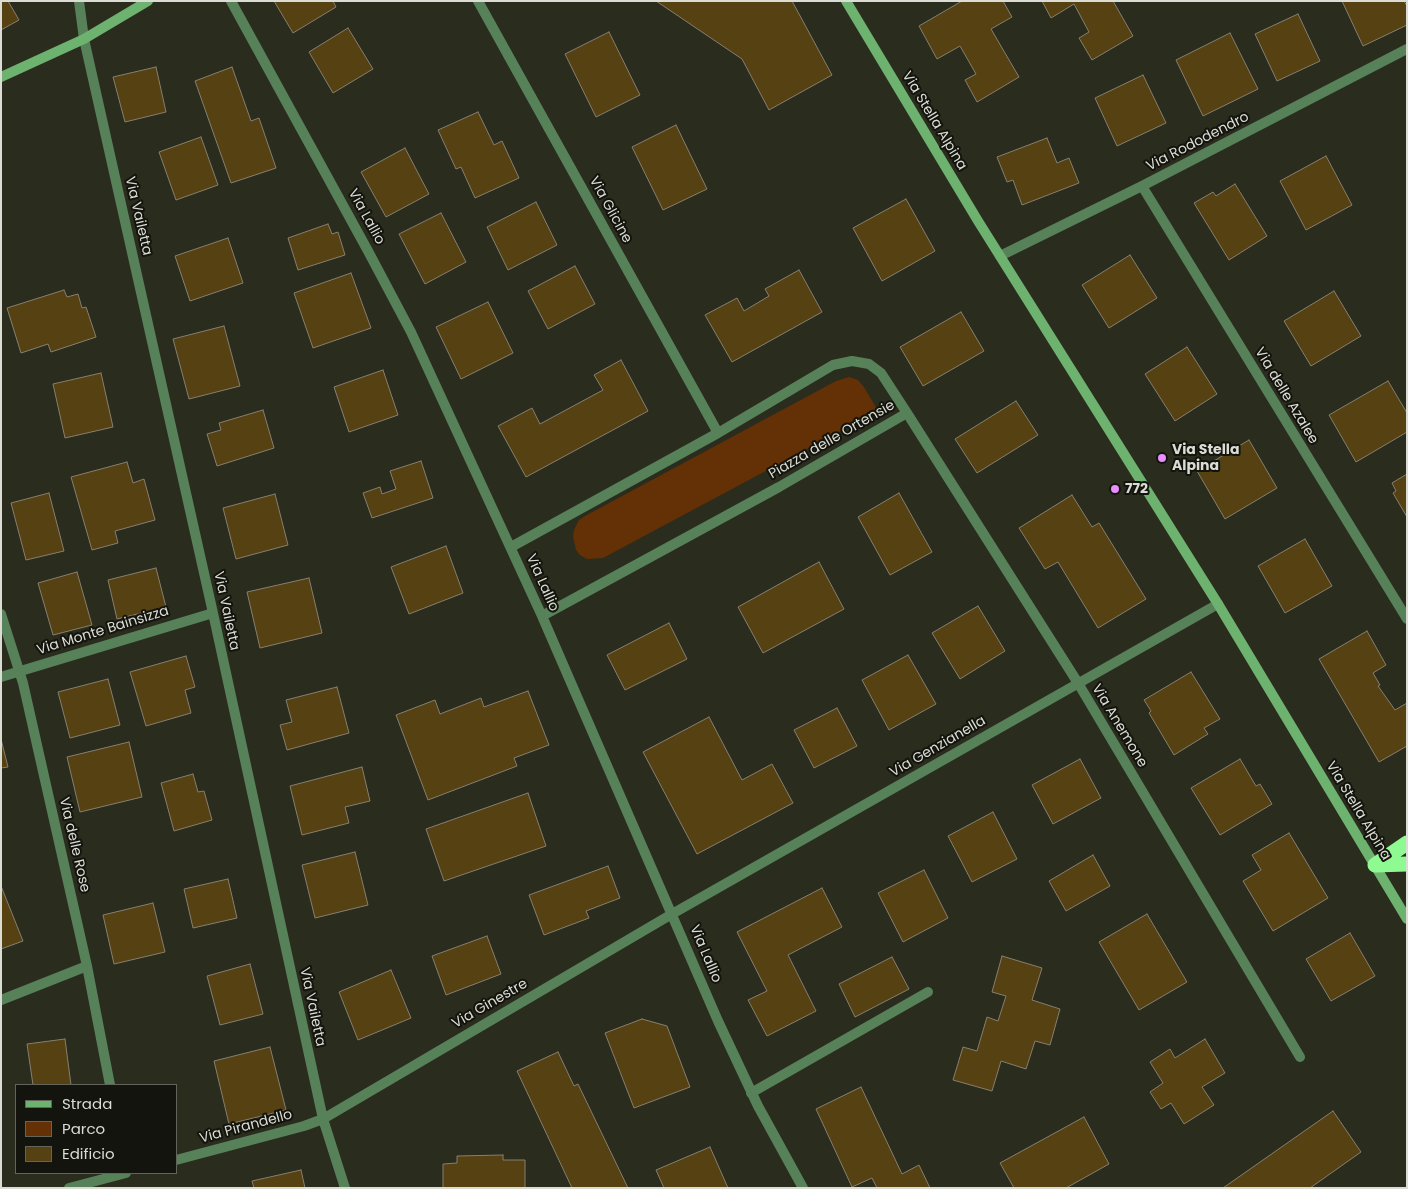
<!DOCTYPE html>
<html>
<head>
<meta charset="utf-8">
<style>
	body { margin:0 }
	#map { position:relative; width:1408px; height:1189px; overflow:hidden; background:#2a2c1e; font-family:Poppins,sans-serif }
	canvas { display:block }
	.frame { position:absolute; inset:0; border:2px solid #dbdcd3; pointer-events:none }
	.legend { position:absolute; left:15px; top:1084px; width:162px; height:90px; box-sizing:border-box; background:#13140d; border:1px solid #63645c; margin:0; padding:6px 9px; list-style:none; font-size:15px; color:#dbdcd3 }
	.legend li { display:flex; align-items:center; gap:10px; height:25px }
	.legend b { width:25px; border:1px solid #63645c }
</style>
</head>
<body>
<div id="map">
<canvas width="1408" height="1189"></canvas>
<div class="frame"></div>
<ul class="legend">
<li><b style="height:6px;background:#6eb26f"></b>Strada</li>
<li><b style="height:14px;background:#643005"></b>Parco</li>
<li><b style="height:14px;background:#564113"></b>Edificio</li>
</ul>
</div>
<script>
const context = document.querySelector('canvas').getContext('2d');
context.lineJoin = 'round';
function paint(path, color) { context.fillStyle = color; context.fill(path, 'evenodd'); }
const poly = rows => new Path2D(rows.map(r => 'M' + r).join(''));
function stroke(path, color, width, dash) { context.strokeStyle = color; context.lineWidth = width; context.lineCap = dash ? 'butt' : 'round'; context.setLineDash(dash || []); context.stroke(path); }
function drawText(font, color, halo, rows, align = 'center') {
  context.font = font + ' Poppins,sans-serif'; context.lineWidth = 4; context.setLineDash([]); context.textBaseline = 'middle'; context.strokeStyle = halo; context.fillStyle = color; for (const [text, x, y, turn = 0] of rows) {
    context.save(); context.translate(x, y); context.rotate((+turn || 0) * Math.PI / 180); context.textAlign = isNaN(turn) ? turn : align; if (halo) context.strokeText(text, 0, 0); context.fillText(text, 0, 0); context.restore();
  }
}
paint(poly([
	[849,377,858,380,864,387,878,411,603,558,587,559,580,555,576,550,573,537,574,530,579,520,585,516,836,381]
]), '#643005');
const building = poly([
	[1,1,8,1,19,20,1,30,1,1],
	[274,1,333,1,336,7,293,33,274,1],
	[656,1,792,1,832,75,769,110,742,59,656,1],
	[962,1,1003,1,1012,17,991,29,1019,77,977,102,965,80,976,74,960,46,937,59,919,26,962,1],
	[1042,1,1113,1,1133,36,1092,60,1079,38,1089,32,1074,4,1051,18,1042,1],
	[1342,1,1404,1,1407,6,1407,25,1363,46,1342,1],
	[1298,14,1320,61,1277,81,1255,34,1298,14],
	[348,28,373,69,333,93,309,52,348,28],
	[609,32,640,95,596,117,565,54,609,32],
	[1230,33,1258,89,1203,116,1176,60,1230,33],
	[156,67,166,112,125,122,113,77,156,67],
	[232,67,251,121,259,118,276,168,231,183,195,81,232,67],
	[1143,75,1166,123,1117,146,1095,98,1143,75],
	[478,112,494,145,502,141,519,178,475,198,461,167,456,169,438,130,478,112],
	[676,125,707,189,663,210,632,147,676,125],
	[201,137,218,185,176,200,159,152,201,137],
	[1047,138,1057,163,1069,158,1079,183,1022,205,1013,180,1007,182,997,157,1047,138],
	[405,148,429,194,386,217,361,172,405,148],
	[1326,156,1352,205,1306,230,1280,181,1326,156],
	[1235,184,1267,236,1229,260,1194,203,1213,192,1216,196,1235,184],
	[906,199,935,251,882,281,853,228,906,199],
	[536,202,557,245,508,270,487,227,536,202],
	[441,213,466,262,425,284,399,234,441,213],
	[328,224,332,234,338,232,345,255,298,270,288,238,328,224],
	[228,238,243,283,190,301,175,256,228,238],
	[1130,255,1157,298,1109,328,1082,285,1130,255],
	[575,266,595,304,548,329,528,291,575,266],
	[799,270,822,312,732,362,705,315,737,298,744,311,769,296,765,289,799,270],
	[351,273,371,328,313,348,294,293,351,273],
	[64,290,67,297,78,294,82,308,86,307,96,337,51,352,48,344,21,353,7,308,64,290],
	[1334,291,1361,336,1311,366,1284,321,1334,291],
	[488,302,513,353,461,379,436,327,488,302],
	[961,312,984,351,923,386,900,347,961,312],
	[224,326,240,386,189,399,173,339,224,326],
	[1187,347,1217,394,1175,421,1145,374,1187,347],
	[621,360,648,411,526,477,498,426,532,408,540,424,603,390,594,375,621,360],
	[383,370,398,415,349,432,334,387,383,370],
	[101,373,113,427,65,438,53,384,101,373],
	[1388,381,1407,413,1407,432,1356,462,1329,415,1388,381],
	[1016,401,1038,435,977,473,955,439,1016,401],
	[263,410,274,448,217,466,207,434,221,430,219,423,263,410],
	[1249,440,1277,488,1225,519,1197,471,1249,440],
	[421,461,433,498,372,518,363,493,380,487,382,494,396,489,390,471,421,461],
	[127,462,133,483,144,479,155,520,115,531,118,543,92,550,71,477,127,462],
	[1407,474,1407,517,1393,493,1396,491,1392,483,1407,474],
	[49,493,64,551,26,560,11,503,49,493],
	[899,493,932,552,890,575,858,517,899,493],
	[275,494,288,545,236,559,223,508,275,494],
	[1072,495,1092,527,1099,523,1146,599,1098,628,1058,562,1045,569,1019,528,1072,495],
	[1305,539,1332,586,1285,613,1258,566,1305,539],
	[446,546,463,593,409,614,391,567,446,546],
	[819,562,844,609,763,653,738,607,819,562],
	[156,568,166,607,117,619,108,580,156,568],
	[77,572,92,625,53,635,38,583,77,572],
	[309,578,322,633,260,648,247,592,309,578],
	[978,606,1005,651,960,679,932,633,978,606],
	[669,623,687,659,625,690,607,655,669,623],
	[1367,631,1386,665,1373,673,1380,685,1378,686,1395,710,1407,703,1407,746,1379,762,1319,659,1367,631],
	[908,655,936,704,889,730,862,680,908,655],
	[186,656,195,687,185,690,191,713,146,726,130,672,186,656],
	[1191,672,1220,719,1204,728,1208,734,1174,755,1149,713,1151,711,1144,700,1191,672],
	[108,679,120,725,70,738,58,692,108,679],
	[337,687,349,733,287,750,280,725,292,722,286,700,337,687],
	[528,691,549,745,514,758,517,766,428,800,396,715,435,700,440,714,481,698,484,707,528,691],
	[837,708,857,746,814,768,794,730,837,708],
	[709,717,742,780,772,764,793,803,697,854,643,752,709,717],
	[1,739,8,767,1,768,1,739],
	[129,742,142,797,80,812,67,757,129,742],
	[1080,759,1101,798,1053,824,1032,785,1080,759],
	[1240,759,1256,786,1260,784,1272,804,1220,835,1191,788,1240,759],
	[362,767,370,801,345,807,349,823,302,835,290,786,362,767],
	[193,774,198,792,204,791,212,820,174,831,161,783,193,774],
	[528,793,546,846,444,881,426,829,528,793],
	[993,812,1017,859,972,882,948,836,993,812],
	[1289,833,1328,898,1273,931,1243,881,1261,870,1252,855,1289,833],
	[355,852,368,905,315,918,302,865,355,852],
	[1093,855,1110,886,1066,911,1049,881,1093,855],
	[608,866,620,898,586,911,589,918,544,935,529,895,608,866],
	[924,870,948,918,903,942,878,893,924,870],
	[228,879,237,918,193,928,184,889,228,879],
	[1,886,23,941,1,949,1,886],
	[822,888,842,927,788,955,816,1011,767,1036,748,1000,767,991,737,932,822,888],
	[153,903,165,952,114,964,103,915,153,903],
	[1147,914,1187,982,1139,1010,1099,942,1147,914],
	[1350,933,1375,976,1331,1001,1306,959,1350,933],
	[487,936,501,974,446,995,432,956,487,936],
	[1002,956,1042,968,1032,1000,1060,1009,1050,1045,1035,1041,1026,1069,1001,1061,992,1091,953,1080,963,1047,977,1051,987,1017,998,1021,1006,996,992,992,1002,956],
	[892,957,909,989,855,1017,839,984,892,957],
	[250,964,263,1014,220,1025,207,976,250,964],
	[391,970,411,1018,358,1040,339,992,391,970],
	[642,1019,667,1026,690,1087,634,1108,605,1033,642,1019],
	[65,1039,71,1085,33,1085,27,1044,65,1039],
	[1205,1039,1225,1073,1202,1087,1214,1105,1184,1124,1171,1103,1161,1109,1150,1092,1163,1083,1150,1062,1170,1049,1175,1058,1205,1039],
	[270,1047,286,1110,229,1124,214,1061,270,1047],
	[558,1052,574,1086,578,1084,628,1188,572,1188,517,1071,558,1052],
	[861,1087,902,1174,919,1165,930,1188,877,1188,872,1178,852,1187,816,1109,861,1087],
	[1333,1111,1361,1152,1310,1188,1223,1188,1333,1111],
	[1084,1117,1109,1164,1066,1188,1014,1188,1000,1163,1084,1117],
	[710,1147,728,1188,664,1188,656,1170,710,1147],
	[503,1155,503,1160,525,1160,525,1188,443,1188,443,1164,457,1163,457,1156,503,1155],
	[301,1170,305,1188,254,1188,252,1181,301,1170]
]);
paint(building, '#564113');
stroke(building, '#877f70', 1);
stroke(poly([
	[751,1093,928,992]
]), '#578158', 10);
stroke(poly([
	[79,1,84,39,213,613,323,1119,345,1188],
	[231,1,368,251,411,332,542,616,718,1021,758,1106,803,1188],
	[478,1,718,433],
	[1142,186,1407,619],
	[1000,256,1142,186,1407,49],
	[907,413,1078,683,1300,1057],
	[511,547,718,433,833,365,852,361,869,364,881,373,907,413,779,487,542,616],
	[1,614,23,683,87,966,110,1085],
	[1,677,213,613],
	[1,1000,87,966],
	[176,1160,304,1126,323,1119,672,914,1218,604],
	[69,1188,126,1173]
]), '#578158', 10);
stroke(poly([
	[846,1,978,221,1218,604,1407,919],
	[1,77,84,39,148,1]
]), '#6eb26f', 10);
stroke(poly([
	[1375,865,1407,843],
	[1375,865,1407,864]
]), '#8efa91', 15);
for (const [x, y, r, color] of [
	[1162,458,5,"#eb8dfc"],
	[1115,489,5,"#eb8dfc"]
]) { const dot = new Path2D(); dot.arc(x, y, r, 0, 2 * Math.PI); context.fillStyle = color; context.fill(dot); stroke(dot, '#13140d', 2); }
drawText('14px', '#dbdcd3', '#13140d', [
	["Via Stella Alpina",934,121,59],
	["Via Rododendro",1198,142,-27],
	["Via Glicine",610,210,61],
	["Via Vailetta",138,216,77],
	["Via Lallio",366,217,61],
	["Via delle Azalee",1286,396,59],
	["Piazza delle Ortensie",832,440,-30],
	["Via Lallio",542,583,66],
	["Via Vailetta",226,611,78],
	["Via Monte Bainsizza",103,631,-17],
	["Via Anemone",1119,726,59],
	["Via Genzianella",938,747,-30],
	["Via Stella Alpina",1358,811,59],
	["Via delle Rose",74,845,77],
	["Via Lallio",705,954,67],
	["Via Ginestre",490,1004,-30],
	["Via Vailetta",312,1007,78],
	["Via Pirandello",246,1127,-15]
]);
drawText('bold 14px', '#dbdcd3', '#13140d', [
	["Via Stella",1172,450],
	["Alpina",1172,466],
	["772",1125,489]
], 'left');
</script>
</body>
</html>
